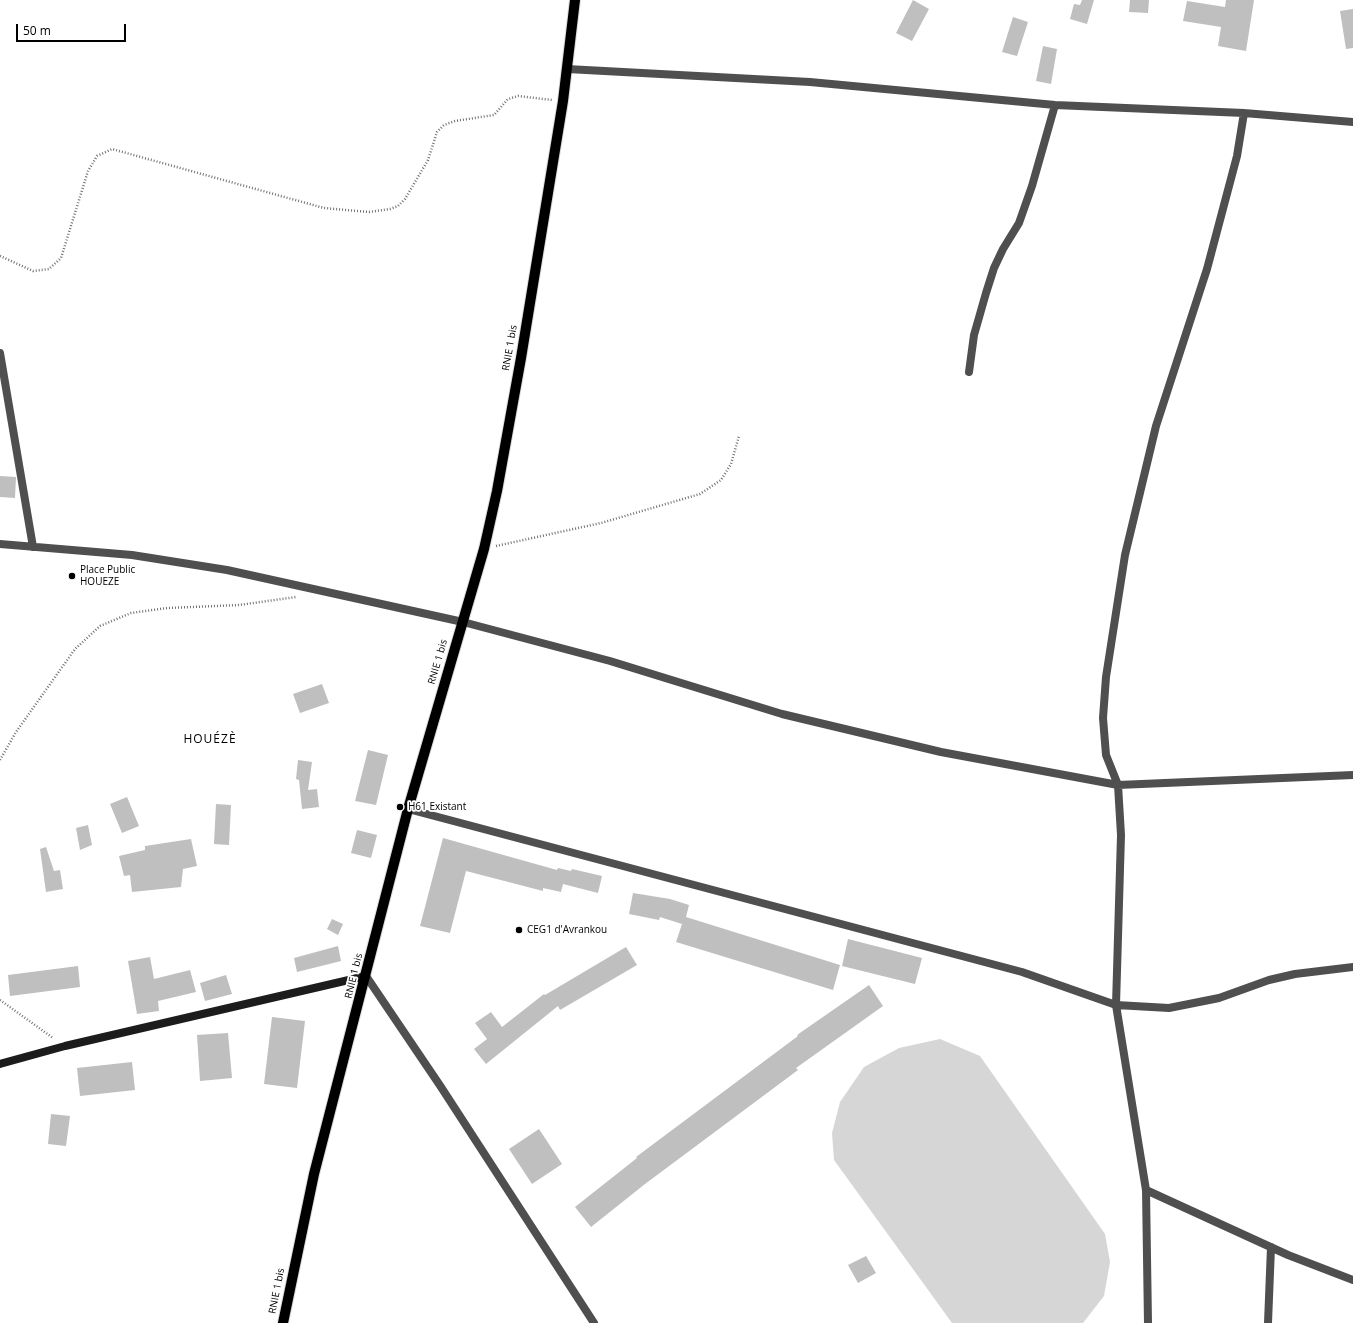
<!DOCTYPE html>
<html>
<head>
<meta charset="utf-8">
<style>
	body { margin:0 }
	#map { position:relative; width:1353px; height:1323px; overflow:hidden; background:#fff; font-family:"Open Sans",sans-serif }
	canvas { display:block }
	.scale { position:absolute; left:16px; top:24px; width:110px; height:18px; box-sizing:border-box; border:2px solid #000; border-top:0; padding-left:5px; font-size:12px; line-height:14px; white-space:nowrap; color:#000; -webkit-text-stroke:3px #fff; paint-order:stroke }
</style>
</head>
<body>
<div id="map">
<canvas width="1353" height="1323"></canvas>
<div class="scale">50 m</div>
</div>
<script>
const context = document.querySelector('canvas').getContext('2d');
context.lineJoin = 'round';
function paint(path, color) { context.fillStyle = color; context.fill(path, 'evenodd'); }
const poly = rows => new Path2D(rows.map(r => 'M' + r).join(''));
function stroke(path, color, width, dash) { context.strokeStyle = color; context.lineWidth = width; context.lineCap = dash ? 'butt' : 'round'; context.setLineDash(dash || []); context.stroke(path); }
function drawText(font, color, halo, rows, align = 'center') {
  context.font = font + ' "Open Sans",sans-serif'; context.lineWidth = 3.5; context.setLineDash([]); context.textBaseline = 'middle'; context.strokeStyle = halo; context.fillStyle = color; for (const [text, x, y, turn = 0] of rows) {
    context.save(); context.translate(x, y); context.rotate((+turn || 0) * Math.PI / 180); context.textAlign = isNaN(turn) ? turn : align; if (halo) context.strokeText(text, 0, 0); context.fillText(text, 0, 0); context.restore();
  }
}
paint(poly([
	[940,1039,980,1056,1105,1234,1110,1262,1104,1296,1083,1323,952,1323,834,1160,832,1133,840,1102,864,1067,899,1048]
]), '#d6d6d6');
paint(poly([
	[913,0,929,9,912,41,896,33],
	[1082,0,1094,0,1087,24,1070,19,1074,4,1080,5],
	[1130,0,1149,0,1148,13,1129,12],
	[1226,0,1254,0,1246,51,1218,46,1221,27,1183,21,1187,1,1225,7],
	[1353,9,1353,48,1346,49,1340,11],
	[1013,17,1028,22,1017,56,1002,52],
	[1043,46,1057,49,1051,84,1036,81],
	[0,476,16,477,15,498,0,497],
	[322,684,329,703,300,713,293,694],
	[368,750,388,755,376,805,355,801],
	[298,760,312,762,308,790,317,789,319,807,302,809,299,780,296,779],
	[127,797,139,826,122,833,110,804],
	[216,804,231,805,229,845,214,844],
	[88,825,92,845,80,850,76,828],
	[357,830,377,835,371,858,351,853],
	[443,838,557,870,558,868,571,871,572,869,602,876,598,893,563,884,561,892,543,888,543,891,466,871,450,933,420,926],
	[191,839,197,866,183,869,181,887,132,892,130,875,124,876,119,856,145,850,145,846],
	[46,847,54,871,60,870,63,889,46,892,40,849],
	[633,893,670,899,689,905,686,917,840,965,833,990,676,942,682,924,660,917,659,920,629,914],
	[332,919,343,924,338,935,327,929],
	[848,939,922,958,915,984,842,966],
	[338,946,341,961,297,972,294,958],
	[626,947,637,965,560,1010,558,1006,486,1064,474,1049,487,1039,475,1023,491,1012,502,1027,544,994,545,995],
	[150,957,154,979,190,970,196,992,158,1001,159,1011,137,1014,128,961],
	[78,966,80,987,10,996,8,975],
	[226,975,232,994,205,1001,200,983],
	[869,985,883,1006,796,1068,798,1070,645,1184,591,1227,575,1207,637,1158,636,1157,798,1036,797,1035],
	[272,1017,305,1021,297,1088,264,1084],
	[228,1033,232,1078,200,1081,197,1035],
	[132,1062,135,1090,80,1096,77,1068],
	[51,1114,70,1116,66,1146,48,1144],
	[539,1129,562,1164,532,1184,509,1149],
	[866,1256,876,1273,858,1283,848,1265]
]), '#bfbfbf');
const primary = poly([
	[283,1323,314,1174,408,809,484,549,497,491,521,358,563,101,575,0]
]);
stroke(primary, '#dbdbdb', 12);
stroke(poly([
	[0,256,33,271,49,269,61,258,88,171,97,156,112,149,324,208,369,212,390,209,398,206,405,199,428,160,437,132,444,125,455,121,494,115,508,99,518,96,552,100],
	[496,546,601,523,700,494,721,480,731,464,739,436],
	[0,760,16,732,75,649,100,626,131,613,167,608,239,605,296,597],
	[0,1000,53,1038]
]), '#717171', 2.5, [1, 2]);
stroke(poly([
	[567,69,810,82,1055,105,1244,113,1353,122],
	[0,353,33,547],
	[969,372,974,335,986,293,994,268,1003,249,1019,223,1032,186,1055,105],
	[0,544,132,555,227,570,463,622,610,661,782,714,941,752,1118,785,1353,775],
	[408,809,1022,972,1116,1005,1169,1008,1219,998,1269,980,1295,974,1353,967],
	[366,976,441,1087,594,1323],
	[1146,1190,1288,1255,1353,1280],
	[1148,1323,1146,1190,1116,1005,1121,835,1118,785,1106,755,1103,718,1106,677,1125,555,1156,426,1207,269,1237,156,1244,113],
	[1268,1323,1271,1247]
]), '#4f4f4f', 8);
stroke(poly([
	[0,1064,65,1046,366,976]
]), '#1c1c1c', 8);
stroke(primary, '#000', 10);
for (const [x, y, r, color] of [
	[72,576,4,"#000"],
	[400,807,4,"#000"],
	[519,930,4,"#000"]
]) { const dot = new Path2D(); dot.arc(x, y, r, 0, 2 * Math.PI); context.fillStyle = color; context.fill(dot); stroke(dot, '#fff', 1.5); }
drawText('10px', '#000', '#fff', [
	["RNIE 1 bis",510,348,-80],
	["RNIE 1 bis",438,662,-74],
	["RNIE 1 bis",354,976,-76],
	["RNIE 1 bis",277,1291,-79]
]);
drawText('10px', '#000', '#fff', [
	["Place Public",80,570],
	["HOUEZE",80,582],
	["H61 Existant",408,807],
	["CEG1 d'Avrankou",527,930]
], 'left');
context.letterSpacing = '1px';
drawText('12px', '#000', '#fff', [
	["HOUÉZÈ",210,740]
]);
context.letterSpacing = '0px';
</script>
</body>
</html>
